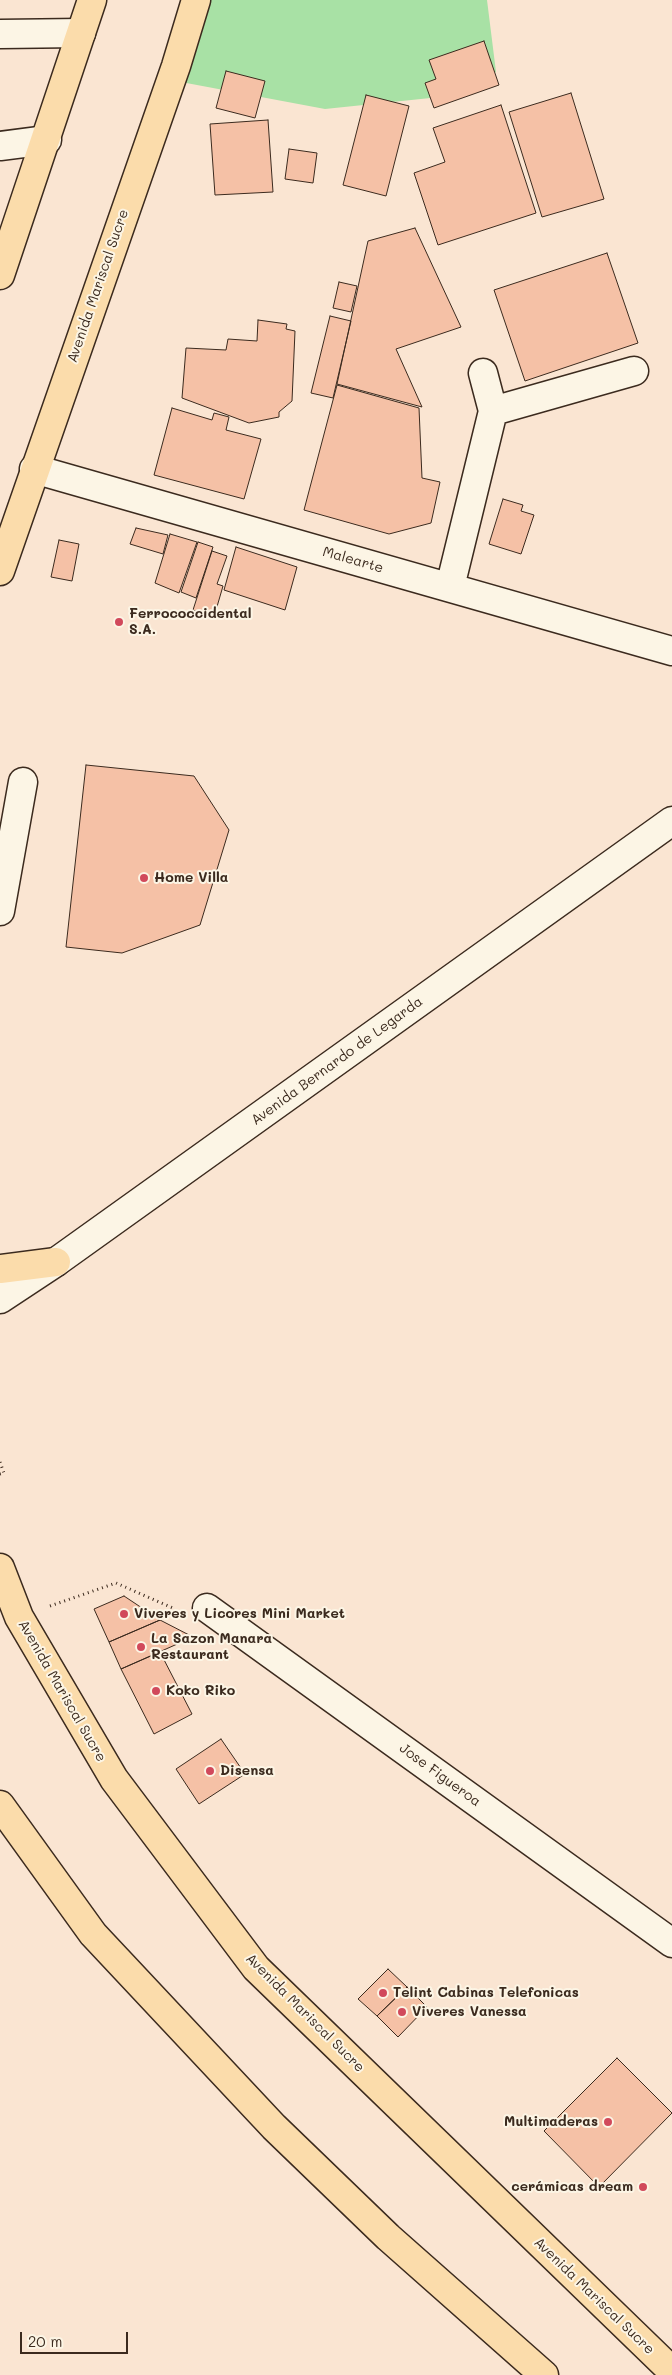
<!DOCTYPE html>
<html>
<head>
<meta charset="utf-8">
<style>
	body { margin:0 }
	#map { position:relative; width:672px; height:2375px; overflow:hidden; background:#fae5d2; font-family:Mali,sans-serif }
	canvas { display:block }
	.scale { position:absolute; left:20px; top:2332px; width:108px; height:22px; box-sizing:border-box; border:2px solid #3b2a1e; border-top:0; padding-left:6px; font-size:15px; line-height:18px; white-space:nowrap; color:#3b2a1e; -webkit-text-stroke:4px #fcf5e5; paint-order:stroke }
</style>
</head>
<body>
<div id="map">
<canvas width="672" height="2375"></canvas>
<div class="scale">20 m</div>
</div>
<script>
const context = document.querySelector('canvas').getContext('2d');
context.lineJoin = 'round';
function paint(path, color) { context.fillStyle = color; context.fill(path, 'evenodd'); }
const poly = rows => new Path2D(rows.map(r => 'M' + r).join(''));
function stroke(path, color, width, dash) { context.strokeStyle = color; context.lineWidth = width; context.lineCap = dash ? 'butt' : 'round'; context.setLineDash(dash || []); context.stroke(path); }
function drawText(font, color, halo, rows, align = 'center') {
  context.font = font + ' Mali,sans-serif'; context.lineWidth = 4; context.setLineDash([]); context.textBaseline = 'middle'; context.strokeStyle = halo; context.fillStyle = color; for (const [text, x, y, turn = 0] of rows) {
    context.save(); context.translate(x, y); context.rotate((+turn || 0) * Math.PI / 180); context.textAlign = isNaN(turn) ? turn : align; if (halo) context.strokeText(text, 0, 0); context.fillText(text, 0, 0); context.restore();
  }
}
paint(poly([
	[202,0,487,0,496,72,440,97,325,109,181,82]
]), '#a8e1a5');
const building = poly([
	[484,41,499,85,434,108,425,83,436,79,429,60,484,41],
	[226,71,265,81,255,118,216,108,226,71],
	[571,93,604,199,542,217,509,112,571,93],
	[366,95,409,106,386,196,343,185,366,95],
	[501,105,536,213,438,245,414,173,445,162,433,128,501,105],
	[268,120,273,192,215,195,210,124,268,120],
	[289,149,317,153,313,183,285,179,289,149],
	[415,228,461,327,396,349,422,407,337,384,368,241,415,228],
	[607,253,638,343,525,381,494,290,607,253],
	[339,282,357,286,351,312,333,308,339,282],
	[330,316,351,321,333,398,311,393,330,316],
	[258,320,287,324,286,329,295,331,292,401,279,412,279,417,249,423,182,398,186,348,226,350,228,339,257,341,258,320],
	[337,385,419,408,422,478,440,482,431,523,389,534,304,510,337,385],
	[172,408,212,420,214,413,229,417,226,430,261,439,244,499,154,475,172,408],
	[503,499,523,505,521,511,534,515,521,554,489,544,503,499],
	[136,528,168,535,163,554,130,544,136,528],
	[170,534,197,542,179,593,155,583,170,534],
	[59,540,79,544,72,581,51,577,59,540],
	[198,542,213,547,196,598,181,592,198,542],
	[236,547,297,567,285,610,224,590,236,547],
	[212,551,227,556,217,584,223,586,214,617,193,610,212,551],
	[86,765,194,776,229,830,200,925,122,953,66,947,86,765],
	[124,1596,160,1620,109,1642,94,1609,124,1596],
	[160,1620,193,1637,121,1669,109,1642,160,1620],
	[160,1652,192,1714,154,1734,121,1669,160,1652],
	[221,1739,245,1774,199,1804,176,1769,221,1739],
	[388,1969,407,1987,377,2016,358,1999,388,1969],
	[407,1987,427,2007,398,2037,377,2016,407,1987],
	[617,2058,672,2113,599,2187,544,2131,617,2058]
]);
paint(building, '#f5c1a6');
stroke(building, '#3b2a1e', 1);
const minor = poly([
	[0,34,81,33],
	[0,146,47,140],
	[493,411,634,371],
	[34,469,672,651],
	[450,587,493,411,483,373],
	[0,911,23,782],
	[0,1299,56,1262,672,821],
	[207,1608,672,1943]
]);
const major = poly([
	[0,275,92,0],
	[0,571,176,66,196,0],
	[0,1269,56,1262],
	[0,1568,19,1617,114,1779,256,1968,672,2371],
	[0,1805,93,1934,274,2127,388,2237,544,2375]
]);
stroke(minor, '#3b2a1e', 31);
stroke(major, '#3b2a1e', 31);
stroke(poly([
	[0,1462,4,1473,0,1474],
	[50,1606,116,1583,175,1609]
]), '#3b2a1e', 3, [1, 4]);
stroke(minor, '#fcf5e5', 28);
stroke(major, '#fbdcab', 28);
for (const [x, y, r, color] of [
	[119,622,5,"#d1495b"],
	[144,878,5,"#d1495b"],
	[124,1614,5,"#d1495b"],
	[141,1647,5,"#d1495b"],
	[156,1691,5,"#d1495b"],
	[210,1771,5,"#d1495b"],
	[383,1993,5,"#d1495b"],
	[402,2012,5,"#d1495b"],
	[608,2122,5,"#d1495b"],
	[643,2187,5,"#d1495b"]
]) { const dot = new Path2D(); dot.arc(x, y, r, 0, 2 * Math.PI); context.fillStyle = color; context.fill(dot); stroke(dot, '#fcf5e5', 2); }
drawText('14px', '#3b2a1e', '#fcf5e5', [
	["Avenida Mariscal Sucre",98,286,-71],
	["Malearte",353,560,16],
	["Avenida Bernardo de Legarda",337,1061,-36],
	["Avenida Mariscal Sucre",62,1691,60],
	["Jose Figueroa",440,1775,36],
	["Avenida Mariscal Sucre",305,2013,45],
	["Avenida Mariscal Sucre",594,2296,44]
]);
drawText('bold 14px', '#3b2a1e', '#fcf5e5', [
	["Ferrococcidental",129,614],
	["S.A.",129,630],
	["Home Villa",154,878],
	["Viveres y Licores Mini Market",134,1614],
	["La Sazon Manara",151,1639],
	["Restaurant",151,1655],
	["Koko Riko",166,1691],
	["Disensa",220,1771],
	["Telint Cabinas Telefonicas",393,1993],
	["Viveres Vanessa",412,2012],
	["Multimaderas",598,2122,"right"],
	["cerámicas dream",633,2187,"right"]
], 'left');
</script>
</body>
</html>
